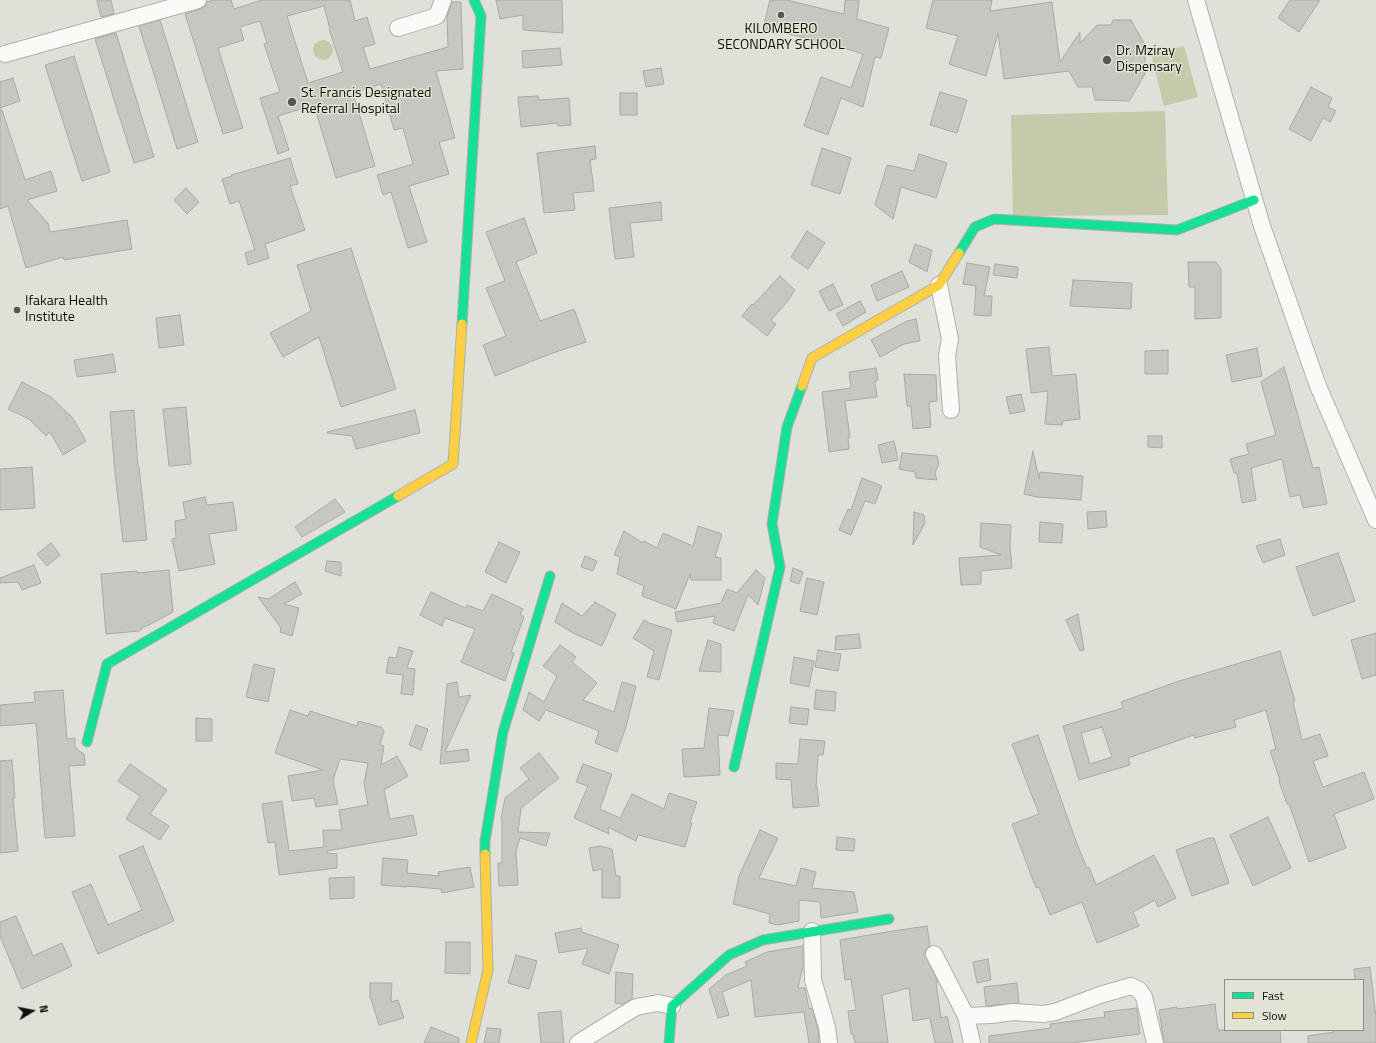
<!DOCTYPE html>
<html>
<head>
<meta charset="utf-8">
<style>
	body { margin:0 }
	#map { position:relative; width:1376px; height:1043px; overflow:hidden; background:#dfe0d8; font-family:"Titillium Web",sans-serif }
	canvas { display:block }
	.legend { position:absolute; left:1224px; top:979px; width:140px; height:52px; box-sizing:border-box; background:#e1e4d5; border:1px solid #8d8f84; margin:0; padding:5px 7px; list-style:none; font-size:12px; color:#0e0f0a }
	.legend li { display:flex; align-items:center; gap:8px; height:20px }
	.legend b { width:20px; border:1px solid #8d8f84 }
	.north { position:absolute; left:12px; top:991px; width:40px; height:40px; -webkit-text-stroke:3px #e1e4d5; paint-order:stroke; rotate:80deg; font-size:11px; font-weight:700; line-height:16px; text-align:center; color:#0e0f0a }
	.north::after { content:''; display:block; margin:auto; width:14px; height:18px; background:#0e0f0a; clip-path:polygon(50% 0,100% 100%,50% 72%,0 100%) }
</style>
</head>
<body>
<div id="map">
<canvas width="1376" height="1043"></canvas>
<ul class="legend">
<li><b style="height:5px;background:#16e098"></b>Fast</li>
<li><b style="height:5px;background:#ffcf43"></b>Slow</li>
</ul>
<div class="north">N</div>
</div>
<script>
const context = document.querySelector('canvas').getContext('2d');
context.lineJoin = 'round';
function paint(path, color) { context.fillStyle = color; context.fill(path, 'evenodd'); }
const poly = rows => new Path2D(rows.map(r => 'M' + r).join(''));
function stroke(path, color, width, dash) { context.strokeStyle = color; context.lineWidth = width; context.lineCap = dash ? 'butt' : 'round'; context.setLineDash(dash || []); context.stroke(path); }
function drawText(font, color, halo, rows, align = 'center') {
  context.font = font + ' "Titillium Web",sans-serif'; context.lineWidth = 3; context.setLineDash([]); context.textBaseline = 'middle'; context.strokeStyle = halo; context.fillStyle = color; for (const [text, x, y, turn = 0] of rows) {
    context.save(); context.translate(x, y); context.rotate((+turn || 0) * Math.PI / 180); context.textAlign = isNaN(turn) ? turn : align; if (halo) context.strokeText(text, 0, 0); context.fillText(text, 0, 0); context.restore();
  }
}
paint(poly([
	'313 50a10 10 0 1 1 20 0a10 10 0 1 1-20 0Z',
	[1184,46,1198,97,1164,106,1151,54],
	[1165,111,1168,215,1013,216,1011,115]
]), '#c4caaa');
const building = poly([
	[97,0,111,0,114,14,101,17,97,0],
	[213,0,231,0,234,9,262,0,350,0,355,21,367,17,375,44,363,47,370,69,448,47,447,17,452,2,461,2,463,69,436,71,455,138,439,142,449,174,409,186,427,242,408,248,391,192,383,195,377,175,413,164,403,128,394,130,381,84,353,93,375,166,336,178,314,105,278,116,289,150,278,154,260,98,280,92,264,44,267,43,260,21,240,27,244,40,218,48,243,128,223,134,185,14,201,9,205,6,207,2,213,0],
	[324,6,330,29,329,29,343,72,308,83,287,16,324,6],
	[496,0,562,0,563,33,523,30,523,15,500,19,496,0],
	[770,0,787,0,844,14,845,0,859,0,857,19,889,28,881,58,875,57,863,107,841,98,828,135,804,126,821,77,851,88,863,54,831,44,763,28,770,0],
	[933,0,992,0,990,11,1052,2,1060,62,1080,32,1080,43,1097,25,1111,25,1113,20,1131,20,1145,45,1145,74,1129,101,1095,100,1092,87,1078,87,1069,71,1004,79,998,33,986,76,949,64,958,36,926,28,933,0],
	[1290,0,1320,0,1299,32,1278,18,1290,0],
	[160,20,198,142,177,149,139,26,160,20],
	[116,33,154,157,134,163,95,39,116,33],
	[560,48,562,65,523,68,522,51,560,48],
	[74,56,110,172,82,181,45,65,74,56],
	[661,68,664,84,646,87,643,71,661,68],
	[13,78,20,101,0,108,0,82,13,78],
	[1311,87,1332,98,1328,107,1336,111,1330,122,1323,118,1311,141,1289,129,1311,87],
	[940,92,967,100,957,133,930,125,940,92],
	[620,93,637,93,637,115,620,115,620,93],
	[538,96,539,100,569,98,571,125,558,126,558,123,521,127,518,97,538,96],
	[0,110,2,110,25,180,51,171,57,191,27,200,48,223,50,232,127,220,132,249,64,260,63,257,26,268,8,206,0,209,0,110],
	[595,146,596,159,590,160,594,191,573,193,575,210,544,213,537,153,595,146],
	[822,148,851,158,840,194,811,185,822,148],
	[919,154,947,163,936,198,901,187,893,219,875,205,887,165,914,171,919,154],
	[290,158,298,184,290,186,305,230,265,244,269,258,248,265,245,253,255,250,239,201,230,204,222,179,232,176,231,175,290,158],
	[186,188,199,202,187,214,174,200,186,188],
	[661,202,662,220,630,223,634,257,615,259,609,208,661,202],
	[524,218,537,253,516,262,540,321,574,309,586,342,550,354,495,376,483,345,506,336,486,288,505,281,486,232,524,218],
	[807,231,825,243,808,269,791,257,807,231],
	[915,244,932,250,927,272,909,262,915,244],
	[351,248,396,389,341,407,319,337,283,357,270,333,311,311,297,265,351,248],
	[1188,262,1216,262,1221,269,1221,318,1195,319,1195,287,1189,287,1188,262],
	[967,263,990,267,984,296,992,296,991,316,974,315,976,286,963,284,967,263],
	[995,264,1018,267,1017,278,993,275,995,264],
	[902,271,909,287,877,301,871,285,902,271],
	[780,276,795,290,787,302,771,320,776,324,767,336,742,316,752,304,753,305,780,276],
	[1073,280,1132,283,1131,309,1070,306,1073,280],
	[833,284,843,305,829,311,819,291,833,284],
	[860,301,866,312,843,326,836,314,860,301],
	[180,315,184,345,159,348,156,318,180,315],
	[916,319,920,341,904,344,880,357,871,340,907,321,916,319],
	[1049,347,1052,376,1076,374,1080,419,1063,421,1062,425,1045,424,1048,391,1031,393,1026,349,1049,347],
	[1257,348,1262,376,1232,382,1226,355,1257,348],
	[1168,350,1168,374,1145,374,1145,351,1168,350],
	[113,354,116,372,77,377,74,360,113,354],
	[1284,367,1313,468,1319,467,1327,504,1303,508,1300,495,1290,497,1282,459,1251,468,1256,500,1242,503,1237,473,1234,473,1230,459,1249,454,1246,444,1276,435,1261,382,1284,367],
	[876,368,878,380,875,381,877,397,845,401,850,438,848,438,849,449,829,452,822,392,851,388,849,372,876,368],
	[904,374,936,375,937,401,929,402,931,427,913,429,911,406,907,406,904,374],
	[22,382,51,397,72,417,86,441,63,455,50,432,46,436,29,419,8,409,22,382],
	[1021,394,1025,411,1010,414,1006,397,1021,394],
	[186,407,191,464,169,466,163,409,186,407],
	[134,410,138,467,139,467,147,540,123,542,114,463,110,412,134,410],
	[415,410,420,433,356,449,352,436,327,433,327,432,415,410],
	[1148,436,1162,436,1162,448,1148,447,1148,436],
	[894,441,898,460,882,463,878,445,894,441],
	[1033,451,1039,479,1040,472,1083,476,1081,500,1037,497,1024,494,1033,451],
	[902,453,937,456,939,464,935,473,937,480,916,478,915,472,899,469,902,453],
	[32,467,35,508,0,510,0,469,32,467],
	[862,478,882,486,875,504,865,501,851,535,839,530,848,509,851,510,862,478],
	[205,497,207,505,233,502,237,530,209,534,215,564,179,571,172,539,176,538,175,521,186,519,183,502,205,497],
	[335,499,345,512,302,537,295,527,335,499],
	[1106,511,1107,527,1088,529,1087,512,1106,511],
	[914,512,924,515,925,523,913,545,914,512],
	[1040,522,1063,524,1062,543,1039,542,1040,522],
	[981,523,1011,525,1010,547,1012,568,981,571,981,584,961,585,959,558,1001,555,980,547,981,523],
	[698,526,722,534,715,557,721,558,721,580,691,580,690,574,676,609,642,596,644,586,617,574,620,557,614,555,624,531,643,543,644,541,657,548,663,533,693,546,698,526],
	[1280,539,1285,555,1263,563,1256,546,1280,539],
	[499,542,520,552,506,583,485,572,499,542],
	[51,543,60,555,47,566,37,554,51,543],
	[1338,553,1355,601,1313,616,1296,567,1338,553],
	[585,556,597,561,593,571,581,567,585,556],
	[327,561,341,562,341,576,325,571,327,561],
	[34,565,41,583,22,590,18,582,0,583,0,578,34,565],
	[793,568,803,572,799,584,790,581,793,568],
	[169,570,173,612,147,626,142,627,142,629,139,631,106,634,101,574,137,571,137,573,169,570],
	[756,570,765,578,758,605,748,595,734,631,713,623,715,616,677,622,675,612,721,603,727,589,737,593,756,570],
	[807,578,824,582,817,615,800,611,807,578],
	[295,582,302,594,284,604,299,608,292,636,280,632,281,628,258,597,268,599,295,582],
	[431,592,465,608,467,605,483,611,492,594,523,609,520,614,524,617,511,652,514,653,505,681,461,662,475,629,445,618,442,626,420,615,431,592],
	[595,602,616,614,602,646,573,633,555,622,562,603,582,616,595,602],
	[1078,614,1084,650,1080,651,1066,620,1078,614],
	[644,620,649,623,672,630,659,680,647,677,654,651,633,638,644,620],
	[1376,633,1376,675,1362,679,1351,640,1376,633],
	[859,634,861,648,835,650,836,636,859,634],
	[708,640,721,644,721,672,699,671,708,640],
	[560,645,576,657,572,662,597,683,583,700,614,712,622,682,636,686,626,727,617,752,595,743,599,731,546,710,539,721,523,710,529,692,544,702,557,676,543,666,560,645],
	[399,647,413,651,407,668,415,669,413,695,401,694,403,675,386,673,389,657,396,658,399,647],
	[818,650,841,654,838,671,815,667,818,650],
	[1280,651,1295,701,1293,702,1302,740,1320,734,1328,756,1313,761,1323,787,1364,772,1374,799,1334,814,1346,848,1309,862,1289,804,1287,804,1279,781,1280,780,1270,751,1276,749,1266,710,1234,720,1236,727,1195,738,1194,735,1128,758,1130,765,1079,780,1063,726,1123,708,1121,702,1179,681,1280,651],
	[1102,727,1112,757,1090,764,1081,733,1102,727],
	[794,657,814,661,809,687,790,683,794,657],
	[254,664,275,669,268,702,246,697,254,664],
	[457,682,459,697,471,695,445,752,468,749,469,761,440,764,447,684,457,682],
	[63,690,67,739,75,738,75,746,79,751,84,754,85,765,69,766,75,836,45,838,36,723,0,726,0,705,35,702,34,692,63,690],
	[816,690,836,692,835,711,814,709,816,690],
	[791,707,809,709,807,725,789,723,791,707],
	[709,708,734,711,728,736,718,735,720,775,684,777,682,749,704,748,709,708],
	[290,710,308,716,310,711,357,726,358,721,381,727,384,731,380,745,384,746,381,765,397,756,408,776,384,790,390,819,413,815,417,835,327,851,327,853,337,854,337,868,279,875,275,842,268,843,262,804,282,801,289,851,324,847,323,830,342,830,339,810,368,805,364,783,368,763,340,759,333,780,338,804,316,807,314,798,292,801,288,776,323,770,275,753,290,710],
	[196,718,212,719,212,741,196,741,196,718],
	[416,725,428,729,421,750,409,745,416,725],
	[1038,735,1077,844,1087,868,1089,867,1096,885,1154,855,1176,898,1158,907,1155,900,1133,912,1139,926,1097,943,1082,902,1050,915,1039,887,1036,888,1012,824,1039,814,1012,744,1038,735],
	[800,739,825,741,823,755,818,755,816,787,817,786,819,806,793,808,791,780,776,779,776,763,798,764,800,739],
	[539,753,559,778,521,808,518,832,550,833,546,846,520,838,516,851,518,885,499,886,498,863,502,863,502,820,501,819,505,798,529,779,520,768,539,753],
	[12,760,15,798,13,798,18,851,0,853,0,761,12,760],
	[130,764,167,790,150,814,169,826,160,840,126,819,140,796,118,781,130,764],
	[583,764,612,774,600,809,620,818,632,794,664,809,669,793,697,802,690,822,692,823,685,847,638,835,636,841,608,827,609,834,574,818,588,786,576,782,583,764],
	[1268,817,1291,868,1253,886,1230,835,1268,817],
	[760,830,778,838,759,878,796,886,801,868,816,872,812,888,854,892,858,912,821,918,820,902,799,900,799,921,778,925,769,923,770,914,733,904,739,876,760,830],
	[837,837,855,839,854,851,836,850,837,837],
	[1209,838,1214,838,1229,883,1192,896,1176,850,1209,838],
	[143,846,174,921,98,954,72,892,91,884,108,925,142,910,119,856,143,846],
	[600,846,612,849,616,876,620,876,620,898,602,898,602,869,593,871,589,848,600,846],
	[383,858,408,860,407,873,439,876,438,872,470,867,474,887,442,893,441,889,406,886,406,887,381,885,383,858],
	[354,877,354,898,330,899,329,878,354,877],
	[16,916,33,956,62,943,72,966,22,989,0,936,0,922,16,916],
	[927,926,930,946,926,949,925,954,938,982,936,983,941,1018,947,1016,953,1043,935,1043,930,1018,913,1021,909,988,882,995,888,1043,855,1043,853,1034,851,1034,848,1011,856,1010,851,979,845,980,840,940,893,931,927,926],
	[581,928,582,932,619,945,609,974,582,964,588,948,559,953,555,933,581,928],
	[446,942,470,942,470,974,445,973,446,942],
	[803,946,803,966,798,988,805,988,809,1009,812,1008,818,1029,819,1043,809,1043,804,1012,755,1017,751,980,722,992,729,1015,718,1018,709,989,726,975,747,966,745,962,767,952,803,946],
	[516,955,537,961,529,989,508,983,516,955],
	[988,959,991,980,977,983,973,962,988,959],
	[1370,967,1376,1017,1376,1043,1308,1043,1308,1036,1334,1032,1333,1030,1363,1030,1363,980,1355,980,1354,969,1370,967],
	[616,972,633,974,632,999,623,1004,615,1003,616,972],
	[370,983,392,983,391,1002,398,1000,404,1018,379,1025,371,999,370,999,370,983],
	[1017,983,1019,1003,986,1006,984,987,1017,983],
	[1215,1004,1218,1030,1280,1030,1281,1043,1164,1043,1159,1010,1177,1007,1177,1009,1215,1004],
	[1137,1008,1140,1034,1071,1043,989,1043,989,1036,1051,1028,1050,1024,1105,1017,1104,1012,1137,1008],
	[561,1011,564,1043,541,1043,538,1013,561,1011],
	[431,1027,459,1038,459,1043,424,1043,431,1027],
	[487,1028,501,1029,499,1043,484,1043,487,1028]
]);
paint(building, '#c6c7c1');
stroke(building, '#a9aaa4', 1);
const street = poly([
	[1196,0,1262,226,1318,386,1376,520],
	[398,28,437,16,443,0],
	[5,54,198,0],
	[939,285,950,339,947,356,951,410],
	[812,931,813,980,827,1027,829,1043],
	[934,954,966,1016,972,1043],
	[966,1016,992,1015,1013,1012,1043,1014,1055,1012,1100,995,1131,986,1139,990,1144,997,1155,1043],
	[578,1043,636,1007,658,1003,672,1006]
]);
const fast = poly([
	[959,253,975,227,994,219,1177,230,1254,200],
	[462,324,481,16,474,0],
	[87,742,107,664,398,496],
	[734,767,780,567,772,524,787,427,802,386],
	[485,854,485,841,503,732,550,576],
	[669,1043,672,1006,729,955,763,940,889,919]
]);
const slow = poly([
	[802,386,812,358,939,285,959,253],
	[398,496,453,464,462,324],
	[471,1043,488,970,485,854]
]);
stroke(street, '#afb0aa', 18);
stroke(fast, '#afb0aa', 11);
stroke(slow, '#afb0aa', 11);
stroke(street, '#fafaf9', 16);
stroke(fast, '#16e098', 9);
stroke(slow, '#ffcf43', 9);
for (const [x, y, r, color] of [
	[781,15,4,"#575852"],
	[1107,60,5,"#575852"],
	[292,102,5,"#575852"],
	[17,310,4,"#575852"]
]) { const dot = new Path2D(); dot.arc(x, y, r, 0, 2 * Math.PI); context.fillStyle = color; context.fill(dot); stroke(dot, '#e1e4d5', 1.5); }
drawText('14px', '#0e0f0a', '#e1e4d5', [
	["KILOMBERO",781,30,"center"],
	["SECONDARY SCHOOL",781,46,"center"],
	["Dr. Mziray",1116,52],
	["Dispensary",1116,68],
	["St. Francis Designated",301,94],
	["Referral Hospital",301,110],
	["Ifakara Health",25,302],
	["Institute",25,318]
], 'left');
</script>
</body>
</html>
